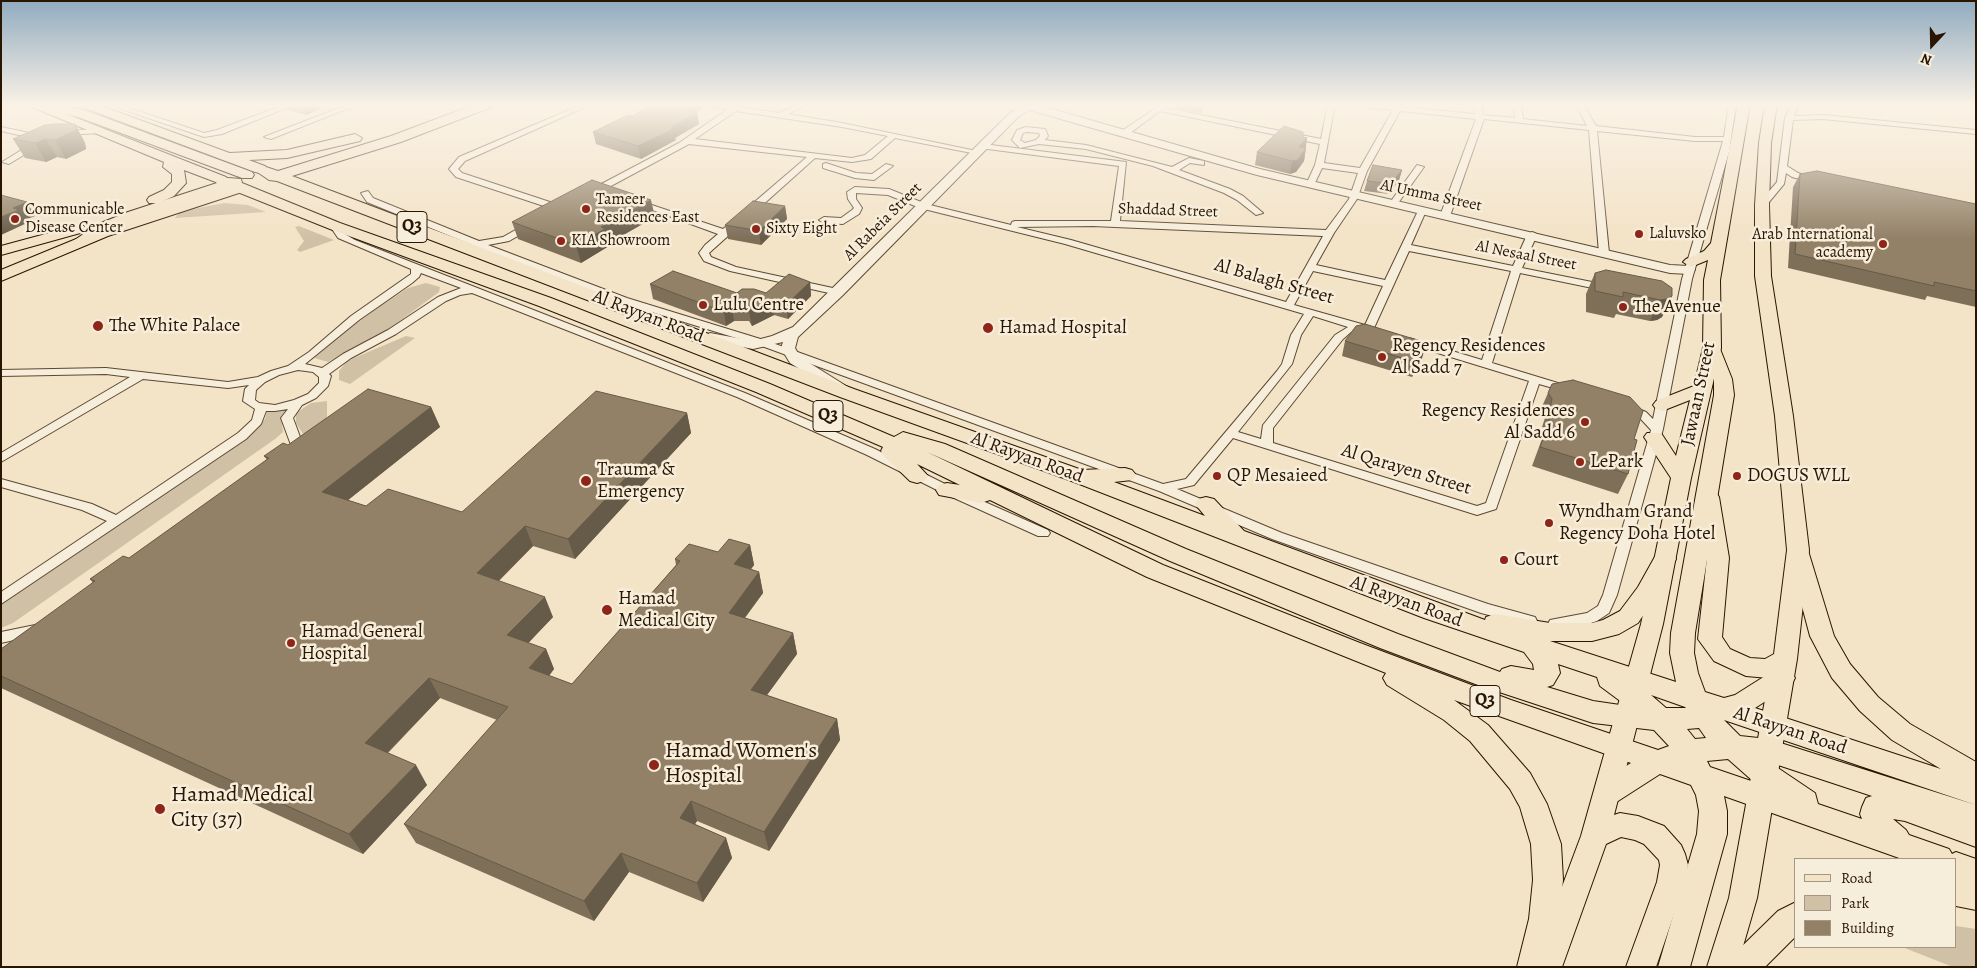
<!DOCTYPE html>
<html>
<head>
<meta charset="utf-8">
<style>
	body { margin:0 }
	#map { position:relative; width:1977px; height:968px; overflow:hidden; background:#f3e3c7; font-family:Alegreya,serif }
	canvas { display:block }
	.frame { position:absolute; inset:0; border:2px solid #281600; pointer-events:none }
	.legend { position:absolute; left:1794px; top:858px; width:162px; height:90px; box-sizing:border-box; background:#f7eddb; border:1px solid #a49783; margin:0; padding:6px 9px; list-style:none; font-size:15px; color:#281600 }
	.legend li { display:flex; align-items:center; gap:10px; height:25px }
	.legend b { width:25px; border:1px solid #a49783 }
	.north { position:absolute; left:1907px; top:20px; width:50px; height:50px; -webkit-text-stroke:4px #f7eddb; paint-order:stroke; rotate:201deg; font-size:14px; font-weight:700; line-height:20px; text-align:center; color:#281600 }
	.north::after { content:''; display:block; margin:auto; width:18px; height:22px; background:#281600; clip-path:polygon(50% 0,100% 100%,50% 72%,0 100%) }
</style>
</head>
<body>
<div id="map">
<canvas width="1977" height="968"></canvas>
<div class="frame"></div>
<ul class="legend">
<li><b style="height:6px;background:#f3e3c7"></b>Road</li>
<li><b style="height:14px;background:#d0c0a5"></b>Park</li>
<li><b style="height:14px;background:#928167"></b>Building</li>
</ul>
<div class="north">N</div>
</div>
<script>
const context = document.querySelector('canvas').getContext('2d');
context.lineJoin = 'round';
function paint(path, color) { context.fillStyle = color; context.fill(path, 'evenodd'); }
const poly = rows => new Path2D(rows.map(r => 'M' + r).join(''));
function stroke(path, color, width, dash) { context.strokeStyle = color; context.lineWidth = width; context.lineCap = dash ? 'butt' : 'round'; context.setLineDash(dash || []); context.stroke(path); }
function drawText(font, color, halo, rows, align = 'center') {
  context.font = font + ' Alegreya,serif'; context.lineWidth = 5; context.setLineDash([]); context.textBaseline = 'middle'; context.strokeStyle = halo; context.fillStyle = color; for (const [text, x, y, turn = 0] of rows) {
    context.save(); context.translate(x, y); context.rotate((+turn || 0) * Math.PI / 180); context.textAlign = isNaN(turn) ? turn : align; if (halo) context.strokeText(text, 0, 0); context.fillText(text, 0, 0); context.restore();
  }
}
paint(poly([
	[224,203,248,205,266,212,175,218,179,213,193,209],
	[299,226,334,240,300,252,297,250,304,241,295,227],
	[426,283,440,287,439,292,386,331,328,362,314,358,343,333,380,306,408,288],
	[406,336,415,338,350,384,339,380,339,371,347,361],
	[327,401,327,419,313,431,303,434,296,423,296,413,311,403],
	[289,408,281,416,283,432,275,439,13,623,1,628,1,603,249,435,265,419,267,411],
	[1956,926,1976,929,1976,967,1953,967,1902,947,1956,947]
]), '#d0c0a5');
const minor = poly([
	[107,104,117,104,204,133,217,130,286,104,296,104,222,134,204,137,107,104],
	[349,104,359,104,271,139,264,137,349,104],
	[583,104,592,104,465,161,458,169,462,173,565,207,565,211,559,211,456,177,449,169,459,157,583,104],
	[706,104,721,104,779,113,800,104,808,104,788,114,842,123,981,152,977,154,895,138,871,159,852,162,815,158,709,253,711,257,736,267,842,290,843,292,838,295,730,271,704,261,699,253,705,245,718,234,633,203,640,201,723,229,807,157,689,144,596,194,590,194,590,190,679,143,728,109,706,106,706,104],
	[736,111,842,127,888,136,865,155,852,158,695,139,736,111],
	[1162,104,1169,104,1166,108,1321,139,1328,104,1335,104,1324,163,1360,168,1393,110,1356,106,1353,104,1374,104,1475,114,1474,104,1481,104,1483,115,1515,118,1514,104,1521,104,1523,119,1587,126,1576,104,1583,104,1596,126,1695,137,1724,137,1729,104,1736,104,1729,152,1692,279,1663,429,1617,595,1609,613,1597,621,1582,626,1555,629,1550,628,1548,624,1550,620,1555,619,1587,613,1598,606,1603,595,1651,430,1638,416,1621,408,1627,405,1631,406,1646,412,1653,419,1682,279,1723,141,1695,141,1597,131,1609,253,1604,256,1599,253,1589,130,1484,119,1450,216,1445,219,1440,216,1476,119,1400,111,1367,171,1357,199,1334,233,1316,265,1385,280,1418,211,1422,208,1426,211,1411,245,1513,266,1527,235,1532,232,1535,233,1537,235,1522,268,1607,285,1612,288,1607,291,1520,273,1492,363,1571,387,1573,389,1567,392,1539,384,1497,506,1496,509,1477,515,1233,438,1194,485,1177,489,1282,533,1488,604,1535,617,1537,621,1535,625,1530,626,1481,613,1272,539,1159,491,759,345,619,302,548,276,367,202,361,193,368,191,373,198,479,241,503,237,526,224,532,224,532,228,509,241,488,245,627,298,767,341,1163,484,1186,479,1277,371,1282,364,1291,335,1304,314,1065,244,920,208,888,195,856,193,856,199,862,208,859,214,843,224,824,223,819,220,824,217,841,218,852,210,854,208,848,199,847,192,855,187,889,189,926,204,1011,225,1012,222,1015,221,1111,221,1119,166,980,148,980,144,983,144,1126,162,1120,221,1326,230,1349,199,1358,173,1322,168,1313,187,1306,185,1315,165,1320,144,1160,111,1126,136,1120,136,1120,132,1162,104],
	[1093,226,1115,227,1323,236,1286,302,1071,240,1017,227,1093,226],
	[1409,251,1511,271,1482,360,1409,338,1404,341,1405,343,1529,381,1486,503,1477,506,1273,443,1273,428,1343,339,1351,332,1360,330,1378,333,1378,329,1374,328,1409,251],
	[1313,271,1383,286,1365,325,1294,305,1313,271],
	[1313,316,1348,327,1335,335,1263,425,1261,439,1238,432,1292,364,1301,335,1313,316],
	[1792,104,1799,104,1794,116,1823,115,1976,130,1976,134,1823,119,1793,120,1787,166,1798,173,1818,180,1814,183,1792,177,1786,173,1784,184,1765,207,1759,207,1759,203,1777,182,1785,118,1792,104],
	[1,127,44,136,45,138,41,140,1,131,1,127],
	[1026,127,1045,129,1048,136,1045,140,1086,145,1172,167,1189,158,1204,161,1204,165,1190,163,1179,170,1230,189,1243,196,1263,213,1256,215,1237,200,1224,193,1153,166,1086,149,1039,144,1020,148,1012,140,1017,130,1026,127],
	[1027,132,1039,133,1040,136,1036,140,1025,143,1020,140,1023,133,1027,132],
	[98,129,102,131,101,133,63,135,59,133,63,131,98,129],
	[33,143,40,145,9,164,2,162,33,143],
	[826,163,856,173,872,174,886,164,893,166,874,180,855,178,823,168,823,164,826,163],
	[1417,165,1424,167,1396,206,1390,206,1389,204,1417,165],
	[335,223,338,224,345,234,355,240,745,393,875,449,951,487,1048,530,1050,533,1048,536,1038,536,943,493,867,455,737,397,472,293,460,295,446,301,396,334,351,358,329,374,331,376,328,386,316,398,302,405,293,418,303,445,296,457,288,457,286,454,291,445,281,418,288,409,275,411,266,411,261,424,246,439,1,604,1,592,107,521,82,510,1,487,1,479,92,504,116,515,238,433,252,420,255,409,243,401,245,389,249,385,228,388,143,379,1,462,1,453,130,377,106,374,1,376,1,370,106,368,228,382,258,377,271,371,288,366,309,352,351,316,411,274,411,269,338,238,330,226,335,223],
	[421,273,461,288,438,297,388,330,343,354,322,368,305,364,359,320,412,283,419,277,421,273],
	[298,370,313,372,319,377,319,383,308,394,294,400,275,405,259,403,255,400,256,390,265,382,279,375,298,370],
	[40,624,45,625,47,629,45,633,1,643,1,632,40,624]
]);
const tertiary = poly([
	[1027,104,1045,107,1260,169,1670,265,1689,266,1695,270,1689,274,1670,273,1257,175,1029,110,1018,117,843,295,798,337,795,348,800,357,851,389,853,392,851,395,841,395,790,363,781,348,783,342,753,349,705,340,703,337,710,333,753,341,772,336,793,327,1010,113,1027,104]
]);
const primary = poly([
	[25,104,41,104,226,177,228,180,221,184,184,170,186,183,174,196,159,203,149,203,147,200,149,197,164,190,172,182,172,174,163,167,164,162,25,104],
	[80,104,96,104,265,166,267,169,260,173,255,172,82,107,80,104],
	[1738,104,1750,104,1720,280,1721,348,1691,478,1663,624,1614,815,1620,813,1638,816,1664,826,1681,845,1685,854,1688,865,1685,882,1656,967,1626,967,1657,882,1660,865,1659,860,1644,844,1635,840,1621,837,1606,844,1562,967,1532,967,1581,836,1641,624,1671,478,1644,437,1647,433,1661,433,1676,456,1690,400,1662,411,1656,409,1653,405,1656,401,1694,386,1703,348,1704,280,1708,260,1691,267,1683,262,1686,259,1704,251,1711,243,1738,104],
	[1765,104,1777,104,1771,143,1769,205,1771,276,1793,416,1809,550,1797,659,1757,898,1737,967,1707,967,1729,898,1769,678,1746,676,1714,661,1698,639,1707,558,1699,497,1702,492,1709,490,1716,492,1719,497,1729,558,1722,637,1730,649,1750,658,1765,659,1774,654,1787,550,1775,416,1755,276,1755,205,1759,143,1765,104],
	[240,184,247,188,245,191,108,236,1,281,1,270,98,230,240,184],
	[79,225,84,226,86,229,84,232,1,255,1,246,79,225]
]);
const trunk = poly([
	[34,104,54,104,87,111,252,172,254,175,252,178,242,178,78,117,35,107,34,104],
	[476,104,493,104,492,107,401,142,292,176,854,389,1082,470,1125,468,1132,470,1136,475,1132,480,1114,482,1205,516,1195,504,1198,499,1206,497,1214,499,1244,531,1485,620,1486,617,1495,614,1550,623,1592,623,1603,620,1620,611,1638,587,1657,553,1665,551,1673,553,1676,559,1654,599,1638,623,1619,634,1592,641,1550,641,1676,682,1670,653,1671,633,1714,395,1714,379,1703,348,1706,344,1712,343,1718,344,1732,379,1734,395,1695,633,1694,653,1698,673,1705,692,1724,698,1735,695,1773,671,1782,668,1791,671,1795,678,1791,685,1755,708,1941,769,1892,740,1860,711,1832,678,1810,636,1787,550,1790,544,1798,542,1806,544,1834,636,1850,664,1878,697,1910,724,1976,762,1976,805,1724,720,1740,736,1768,739,1976,805,1976,847,1905,821,1893,819,1906,830,1909,835,1949,849,1952,854,1956,852,1976,859,1976,910,1956,906,1956,859,1902,859,1724,796,1727,811,1727,834,1690,967,1658,967,1697,834,1699,811,1696,795,1691,785,1660,774,1618,801,1608,804,1598,801,1594,792,1598,783,1631,763,1454,700,1488,725,1530,773,1547,804,1561,844,1563,880,1559,919,1549,967,1517,967,1529,919,1533,880,1531,844,1520,807,1510,789,1470,741,1444,720,1387,685,1383,678,1386,673,1147,577,990,500,981,503,939,495,936,490,939,485,947,483,960,485,917,464,928,476,924,481,917,483,910,481,884,456,881,451,883,447,756,392,539,306,330,229,230,189,138,218,108,231,86,245,74,245,72,242,96,225,128,212,217,183,214,180,216,177,241,179,242,183,340,223,551,298,770,384,894,437,903,432,945,444,1186,549,1398,634,1500,672,1502,669,1511,666,1534,670,1533,664,1524,652,1424,618,1069,480,840,397,277,181,269,180,253,169,260,165,278,171,391,136,476,104],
	[927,452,1170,561,1380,648,1478,685,1593,723,1654,730,1669,746,1658,750,1511,700,1360,643,1163,565,927,452],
	[1558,664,1597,677,1600,686,1627,706,1593,701,1547,687,1553,685,1560,673,1558,664],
	[1651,695,1685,707,1686,708,1666,708,1651,695],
	[1699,728,1706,738,1695,739,1687,729,1699,728],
	[1728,759,1754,782,1710,767,1707,761,1728,759],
	[1769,762,1872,796,1866,798,1862,807,1860,814,1862,819,1818,804,1815,793,1769,762],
	[355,134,362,138,360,141,287,158,230,161,223,157,230,153,287,150,355,134],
	[1796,902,1796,936,1765,967,1727,967,1732,956,1778,911,1796,902]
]);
stroke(minor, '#5b4932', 2);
stroke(tertiary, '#5b4932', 2);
stroke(primary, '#281600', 2);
stroke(trunk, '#281600', 2);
paint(minor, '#f7eddb');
paint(tertiary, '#f7eddb');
paint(primary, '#f3e3c7');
paint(trunk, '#f3e3c7');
paint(poly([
	[284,104,317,104,320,109,306,115,287,110],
	[1174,104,1206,104,1201,113,1178,109],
	[704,107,696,112,699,124,675,138,676,140,641,159,596,144,593,132,633,116],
	[75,124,85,143,86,149,66,159,57,157,46,162,25,158,13,139],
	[1303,137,1307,138,1305,148,1306,148,1304,161,1296,172,1290,174,1255,165,1257,152],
	[1402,170,1399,180,1389,194,1364,191,1367,181],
	[1800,174,1976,204,1976,307,1927,296,1925,300,1788,268,1793,187],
	[785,206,787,219,761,245,728,239,725,225],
	[655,217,609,243,609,246,581,263,518,239,512,222],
	[1595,273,1672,296,1662,317,1657,320,1650,321,1616,314,1614,318,1586,312,1586,294],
	[810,282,811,296,788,319,774,315,752,326,749,321,734,321,726,326,653,299,650,284,737,293,766,293],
	[1345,341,1422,358,1412,377,1342,356],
	[1548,393,1634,439,1628,474,1618,494,1532,466,1546,428,1542,427,1545,418,1540,411],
	[431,407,440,427,348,500,366,506,462,512,687,413,691,433,575,559,533,546,499,581,553,617,528,643,546,649,554,669,549,676,572,684,676,565,675,559,718,552,750,545,754,565,751,569,759,572,763,593,745,618,793,633,797,654,767,695,837,719,840,740,769,851,697,821,695,824,726,838,732,858,703,902,629,872,594,921,416,843,404,824,497,720,440,698,388,753,427,785,363,854,1,688,1,649,93,583,90,579,129,558,267,460,264,456,288,445]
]), '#7e6f59');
paint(poly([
	[316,104,317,104,320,109,306,115,303,109],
	[690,104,705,104,704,107,694,114,697,112,699,124,675,138,676,140,641,159,638,146,671,128,681,109],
	[1202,104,1206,104,1201,113],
	[75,124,85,143,86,149,66,159,55,140],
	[1307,138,1304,161,1296,172,1290,174,1292,161,1299,147],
	[46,139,57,157,46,162,35,143],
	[1402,170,1399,180,1389,194,1391,184],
	[651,200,655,217,609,243,609,246,581,263,576,245,601,227],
	[27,202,35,216,25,220,27,223,1,235,1,217,13,208],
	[785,206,787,219,761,245,759,231],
	[810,282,811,296,788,319,786,305],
	[1672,296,1662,317,1657,320,1650,321,1660,300],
	[772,300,774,315,752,326,749,311],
	[732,307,734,321,726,326,724,312],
	[1427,343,1422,358,1412,377,1416,362],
	[431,407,440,427,333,512,322,492],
	[687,413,691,433,575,559,568,539],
	[525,526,533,546,486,593,477,573],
	[750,545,754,565,739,585,734,564],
	[759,572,763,593,733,633,729,613],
	[545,597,553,617,516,656,507,635],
	[793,633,797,654,756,710,751,690],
	[546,649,554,669,538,689,529,668],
	[429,678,440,698,377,763,365,743],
	[837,719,840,740,769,851,764,832],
	[416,765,427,785,363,854,349,834],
	[691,801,697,821,686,838,680,818],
	[726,838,732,858,703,902,697,883],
	[621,853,629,872,594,921,584,901]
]), '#665a48');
const building = poly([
	[284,104,316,104,303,109,284,104],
	[652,104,690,104,681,109,697,112,671,128,674,129,638,146,593,132,628,115,633,116,652,104],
	[56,124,75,124,76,130,55,140,46,139,35,143,13,139,45,125,56,124],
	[1284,126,1303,132,1303,137,1307,138,1299,147,1306,148,1298,160,1292,161,1257,152,1284,126],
	[1373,165,1402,170,1391,184,1367,181,1373,165],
	[1817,171,1976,204,1976,291,1934,282,1934,286,1795,254,1800,174,1817,171],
	[592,180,651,200,601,227,605,229,576,245,512,222,592,180],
	[1,195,27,202,13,208,19,210,1,217,1,195],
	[753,201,785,206,759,231,725,225,753,201],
	[1606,270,1662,281,1672,288,1672,296,1667,299,1660,300,1623,292,1623,297,1595,291,1595,273,1606,270],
	[673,271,737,293,742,289,754,289,766,293,789,274,810,282,786,305,772,300,749,311,747,308,749,307,732,307,724,312,650,284,673,271],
	[1365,324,1427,343,1416,362,1345,341,1356,326,1365,324],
	[1573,380,1630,397,1643,411,1634,439,1637,440,1628,474,1540,447,1554,409,1550,408,1552,399,1548,393,1552,384,1573,380],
	[368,389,431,407,322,492,366,506,388,489,462,512,596,391,687,413,568,539,525,526,477,573,545,597,507,635,546,649,529,668,572,684,680,561,675,559,689,544,718,552,729,539,750,545,734,564,759,572,729,613,793,633,751,690,837,719,764,832,691,801,680,818,726,838,697,883,621,853,584,901,404,824,508,707,429,678,365,743,416,765,349,834,1,676,1,649,95,581,90,579,123,556,129,558,269,458,264,456,283,443,288,445,368,389]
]);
paint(building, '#928167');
stroke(building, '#665a48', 1);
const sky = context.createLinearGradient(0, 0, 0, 239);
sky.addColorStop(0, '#91abc0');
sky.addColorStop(0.44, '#faf2e6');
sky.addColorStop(1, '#faf2e600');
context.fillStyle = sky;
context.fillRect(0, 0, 1977, 239);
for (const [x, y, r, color] of [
	[586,209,5,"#8f2418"],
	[15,219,5,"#8f2418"],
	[756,229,5,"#8f2418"],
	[1639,234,5,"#8f2418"],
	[561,241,5,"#8f2418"],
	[1883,244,5,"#8f2418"],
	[703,305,5,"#8f2418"],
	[1623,307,5,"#8f2418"],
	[98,326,6,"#8f2418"],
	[988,328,6,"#8f2418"],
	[1382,357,5,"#8f2418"],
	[1585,422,5,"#8f2418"],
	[1580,462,5,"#8f2418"],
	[1217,476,5,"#8f2418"],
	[1737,476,5,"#8f2418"],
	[586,481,6,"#8f2418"],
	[1549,523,5,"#8f2418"],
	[1504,560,5,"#8f2418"],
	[607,610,6,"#8f2418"],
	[291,643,5,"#8f2418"],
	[654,765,6,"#8f2418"],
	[160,809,6,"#8f2418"]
]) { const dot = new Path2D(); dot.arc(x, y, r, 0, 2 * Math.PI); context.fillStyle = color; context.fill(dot); stroke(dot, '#f7eddb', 2); }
drawText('16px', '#281600', '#f7eddb', [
	["Al Umma Street",1431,196,12],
	["Shaddad Street",1168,211,2],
	["Al Rabeia Street",883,222,-45],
	["Al Nesaal Street",1526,256,11]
]);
drawText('16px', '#281600', '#f7eddb', [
	["Tameer",596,200],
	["Residences East",596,218],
	["Communicable",25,210],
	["Disease Center",25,228],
	["Sixty Eight",766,229],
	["Laluvsko",1649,234],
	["Arab International",1873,235,"right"],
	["academy",1873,253,"right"],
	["KIA Showroom",571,241]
], 'left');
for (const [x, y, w] of [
	[412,227,30],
	[828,416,30],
	[1485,701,30]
]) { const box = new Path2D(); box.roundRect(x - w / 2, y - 15.5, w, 31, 4); context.fillStyle = '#f7eddb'; context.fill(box); stroke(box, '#281600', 1); }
drawText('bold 18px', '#281600', null, [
	["Q3",412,227],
	["Q3",828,416],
	["Q3",1485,701]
]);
drawText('19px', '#281600', '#f7eddb', [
	["Al Balagh Street",1274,282,16],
	["Al Rayyan Road",648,317,21],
	["Jawaan Street",1699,394,-78],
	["Al Rayyan Road",1027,458,20],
	["Al Qarayen Street",1406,470,17],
	["Al Rayyan Road",1406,602,20],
	["Al Rayyan Road",1790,731,18]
]);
drawText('19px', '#281600', '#f7eddb', [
	["Lulu Centre",713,305],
	["The Avenue",1633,307],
	["The White Palace",109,326],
	["Hamad Hospital",999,328],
	["Regency Residences",1392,346],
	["Al Sadd 7",1392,368],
	["Regency Residences",1575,411,"right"],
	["Al Sadd 6",1575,433,"right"],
	["LePark",1590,462],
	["Trauma &",597,470],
	["Emergency",597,492],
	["QP Mesaieed",1227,476],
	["DOGUS WLL",1747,476],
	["Wyndham Grand",1559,512],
	["Regency Doha Hotel",1559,534],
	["Court",1514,560],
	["Hamad",618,599],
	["Medical City",618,621],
	["Hamad General",301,632],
	["Hospital",301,654]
], 'left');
drawText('22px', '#281600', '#f7eddb', [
	["Hamad Women's",665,752],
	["Hospital",665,777],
	["Hamad Medical",171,796],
	["City (37)",171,821]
], 'left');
</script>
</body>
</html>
